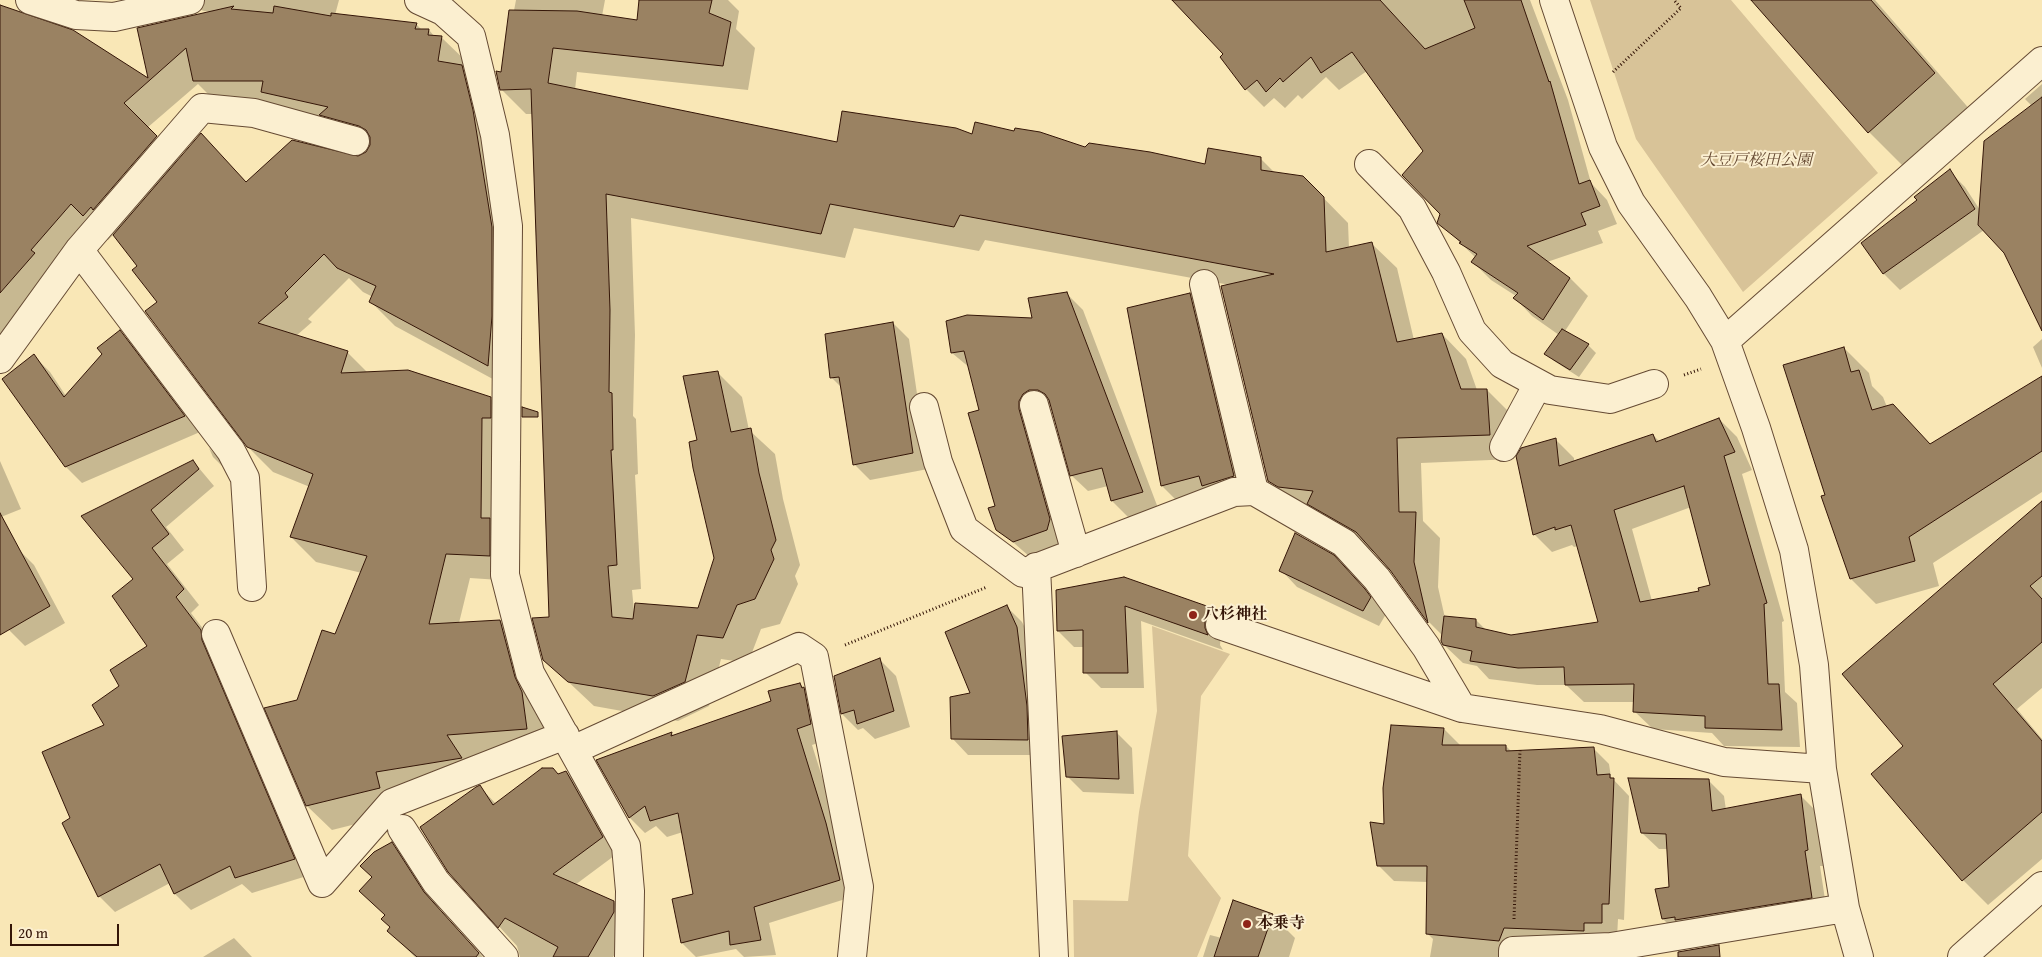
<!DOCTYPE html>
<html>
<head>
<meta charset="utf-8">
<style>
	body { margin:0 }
	#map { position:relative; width:2042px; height:957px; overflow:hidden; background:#f9e7b6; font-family:"Gentium Book Plus",serif }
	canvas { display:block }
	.scale { position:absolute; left:10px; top:924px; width:109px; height:22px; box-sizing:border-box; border:2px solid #341507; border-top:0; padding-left:6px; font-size:15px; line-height:18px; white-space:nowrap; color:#341507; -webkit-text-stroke:4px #fbefd0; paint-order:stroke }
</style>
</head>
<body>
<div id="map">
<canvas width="2042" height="957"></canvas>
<div class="scale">20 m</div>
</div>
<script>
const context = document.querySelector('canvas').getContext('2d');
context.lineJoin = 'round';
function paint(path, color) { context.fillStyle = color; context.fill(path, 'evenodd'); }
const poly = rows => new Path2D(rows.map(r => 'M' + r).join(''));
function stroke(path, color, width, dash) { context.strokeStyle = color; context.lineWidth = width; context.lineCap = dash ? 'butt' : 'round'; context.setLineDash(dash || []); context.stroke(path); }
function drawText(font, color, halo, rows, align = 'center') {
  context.font = font + ' "Gentium Book Plus","Noto Serif JP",serif'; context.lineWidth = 4; context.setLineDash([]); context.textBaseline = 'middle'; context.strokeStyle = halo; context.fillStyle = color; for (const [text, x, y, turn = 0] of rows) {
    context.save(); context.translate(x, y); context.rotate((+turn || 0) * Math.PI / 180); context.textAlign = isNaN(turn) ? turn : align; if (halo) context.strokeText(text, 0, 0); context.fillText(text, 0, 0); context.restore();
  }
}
paint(poly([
	[1590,0,1731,0,1878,173,1743,292,1636,139],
	[1152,626,1230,654,1201,696,1188,856,1221,898,1197,957,1074,957,1073,900,1128,901,1139,812,1157,711]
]), '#d8c398');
paint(poly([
	[171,0,339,0,335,15,416,24,422,30,429,30,435,37,442,38,467,62,486,91,513,390,395,326,371,302,373,297,363,292,349,278,308,319,312,322,296,336,347,352,368,373,490,398,515,423,514,581,470,578,459,623,500,621,525,646,551,754,470,759,486,783,400,797,404,812,332,830,307,806,298,701,336,635,362,573,316,562,291,537,310,487,273,472,248,447,139,266,114,234,108,240,97,228,0,362,0,5,25,16,76,32,150,80,139,29,214,12,204,11],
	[198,84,219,105,371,146,366,153,359,158,247,183,201,135,179,160,147,128],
	[516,0,605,0,602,16,638,22,640,0,728,0,739,11,736,29,755,48,748,90,577,72,575,90,838,144,973,135,1085,148,1206,166,1260,158,1275,173,1303,177,1348,223,1349,248,1372,244,1397,268,1414,340,1442,334,1466,359,1477,390,1487,390,1512,415,1514,459,1421,463,1423,521,1440,538,1438,587,1445,618,1476,620,1487,631,1511,636,1599,624,1578,546,1574,547,1572,545,1552,552,1534,534,1556,440,1574,458,1574,462,1653,435,1660,442,1719,419,1737,437,1752,470,1742,474,1784,621,1782,622,1785,692,1797,703,1800,747,1724,746,1712,733,1653,729,1634,711,1635,702,1584,702,1566,685,1537,685,1489,679,1477,666,1463,663,1444,645,1443,636,1429,622,1391,569,1377,554,1294,505,1269,480,1230,285,985,240,979,251,854,228,845,258,631,218,635,335,633,416,636,419,638,474,635,475,641,589,632,590,634,611,699,609,716,558,698,440,717,372,742,397,749,430,775,454,783,499,800,565,795,576,798,584,780,624,761,629,748,663,721,659,709,706,678,721,594,706,544,659,550,619,533,114,526,114,501,89,502,74],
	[1691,507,1712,586,1701,592,1652,601,1632,529],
	[1172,0,1530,0,1568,100,1591,183,1607,200,1617,224,1598,231,1603,243,1547,262,1570,278,1588,296,1565,331,1588,345,1596,353,1579,377,1554,361,1546,354,1559,335,1532,316,1515,298,1516,296,1491,280,1473,262,1476,258,1439,222,1442,214,1424,151,1367,71,1339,90,1326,77,1302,99,1298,95,1285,108,1274,98,1264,107,1246,89,1225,55],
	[1753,0,1875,0,1972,112,1906,169,1869,132],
	[2042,84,2042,329,2005,253,1984,230,1900,290,1884,274,1862,243,1919,201,1949,171,1965,187,1980,210,2032,106,2025,99],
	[1067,294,1083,310,1158,508,1128,517,1112,501,1108,486,1088,491,1071,475,1052,406,1047,405,1063,546,1030,557,998,529,996,506,981,411,970,368,952,353,1034,319],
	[1190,294,1206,310,1250,492,1178,502,1162,486,1128,308],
	[893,323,909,339,928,469,870,480,854,464,842,388,831,377],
	[120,332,136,348,200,432,82,483,66,467,3,379,34,356,50,372,66,396],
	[2042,339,2042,368,2033,347],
	[1844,348,1869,373,1872,386,1883,397,1887,407,1893,406,1931,445,2042,377,2042,492,1933,563,1939,586,1876,604,1851,579,1823,497,1827,495],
	[209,448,221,460,229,473,213,457],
	[0,461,21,509,1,517,18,549,34,565,65,623,25,646,9,630,0,614],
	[193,461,214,486,166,527,184,550,167,564,199,605,191,613,217,647,310,875,252,893,242,884,191,910,175,894,170,883,115,912,99,896,72,819,121,687,148,646,135,579,83,517],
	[2042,503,2042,688,2017,709,2042,739,2042,859,1988,905,1963,880,1873,774,1905,746],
	[1281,570,1350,573,1386,614,1379,626,1297,587],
	[1124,579,1217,611,1232,626,1221,636,1220,645,1223,650,1141,621,1144,688,1101,688,1085,672,1085,647,1074,647,1058,631],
	[1006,606,1022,622,1033,644,1044,755,968,755,952,738],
	[880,660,896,676,910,727,875,739,863,728,858,730,842,714],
	[800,684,816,700,827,740,812,745,842,840,855,896,769,923,776,955,744,957,736,949,696,957,682,943,694,895,683,832,667,837,656,826,645,833,630,818,598,761,672,734,675,736,772,702],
	[1392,726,1444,729,1460,745,1506,746,1512,752,1593,748,1609,764,1611,777,1629,796,1624,920,1618,919,1617,938,1519,957,1430,957,1433,939,1427,933,1428,882,1394,881,1378,865,1385,825],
	[1116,732,1132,748,1134,794,1083,792,1067,776],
	[566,772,582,788,618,853,575,885,614,902,630,918,630,929,613,957,520,957,517,946,449,872,480,787,496,804],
	[1708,780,1724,796,1726,810,1801,796,1817,812,1823,866,1820,866,1827,913,1679,935,1663,919,1670,888,1668,849,1659,849,1642,833],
	[391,843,407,859,440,910,483,957,415,957,388,931,391,928,373,877],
	[1272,915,1295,938,1289,957,1203,957,1210,935,1222,938],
	[234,938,252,957,203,957]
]), '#0003');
const building = poly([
	[639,0,712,0,709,13,731,22,723,66,553,48,548,83,837,142,842,111,956,128,972,134,975,122,1014,131,1015,128,1040,132,1085,147,1089,143,1150,152,1205,164,1208,148,1261,157,1261,170,1303,176,1324,197,1326,252,1372,242,1397,342,1442,333,1461,389,1487,389,1490,435,1397,438,1399,512,1416,512,1414,562,1428,623,1390,570,1356,532,1307,504,1313,491,1278,487,1268,481,1221,286,1274,274,960,215,954,227,830,204,821,234,606,194,610,310,609,392,612,393,613,450,611,450,617,565,608,566,612,617,633,619,635,603,698,608,714,558,693,468,689,442,697,440,683,376,718,371,731,432,751,428,759,473,776,540,771,550,774,559,755,599,737,605,723,638,697,635,685,682,653,696,568,682,543,660,532,618,549,617,531,89,500,90,496,71,501,72,509,10,577,11,637,20,639,0],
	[1172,0,1380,0,1425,49,1475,28,1464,0,1521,0,1549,82,1550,81,1579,184,1590,180,1600,206,1581,213,1586,225,1527,246,1570,278,1543,320,1513,298,1518,293,1471,262,1477,254,1459,243,1461,242,1437,223,1440,214,1402,175,1423,151,1352,52,1321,73,1311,57,1283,82,1280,78,1266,92,1257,80,1245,90,1220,57,1223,54,1172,0],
	[1751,0,1871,0,1935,73,1868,133,1751,0],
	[0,5,73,30,148,78,137,28,234,6,231,9,273,13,274,6,331,16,331,13,417,23,415,29,429,29,428,35,442,36,438,61,462,65,473,110,492,227,492,316,488,366,369,302,376,286,337,268,324,254,285,293,288,297,258,323,348,351,341,373,408,370,491,397,491,418,482,418,481,518,490,518,490,556,446,554,429,624,500,620,515,677,522,692,527,729,447,735,462,758,376,772,380,788,306,806,264,708,297,700,322,630,335,634,367,556,290,537,313,474,247,447,145,311,157,302,132,270,137,266,113,235,201,133,246,182,292,140,358,156,366,152,370,145,370,137,366,130,359,126,319,115,328,107,261,92,263,81,193,81,186,48,124,103,157,136,93,210,91,207,83,216,71,204,31,250,35,253,0,293,0,5],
	[2042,97,2042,331,2004,253,1978,225,1984,141,2042,97],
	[1950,169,1975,209,1883,274,1861,243,1917,200,1914,197,1950,169],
	[1067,292,1143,492,1111,501,1102,468,1070,476,1049,400,1045,394,1038,390,1029,390,1023,394,1019,401,1019,409,1050,519,1047,530,1013,542,996,530,988,508,995,506,968,413,979,410,964,351,951,353,946,321,967,315,1032,318,1028,298,1067,292],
	[1190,293,1234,476,1202,486,1199,476,1161,486,1127,308,1190,293],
	[893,322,913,453,853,465,839,377,830,378,825,334,893,322],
	[1562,329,1589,344,1570,370,1544,354,1562,329],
	[120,330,185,416,65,467,2,379,34,354,64,397,102,354,97,348,120,330],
	[1844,347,1851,372,1859,370,1872,410,1893,404,1930,444,2042,376,2042,451,1909,537,1915,561,1850,579,1821,496,1825,495,1783,365,1844,347],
	[522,407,538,412,538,417,522,417,522,407],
	[1719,418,1735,452,1724,456,1767,603,1764,604,1768,684,1779,684,1782,730,1705,728,1705,716,1633,712,1634,684,1565,685,1564,667,1518,668,1470,661,1472,651,1443,645,1441,641,1444,616,1476,619,1476,627,1511,635,1598,622,1571,525,1555,530,1555,527,1533,535,1516,456,1521,448,1556,438,1559,466,1653,434,1656,442,1719,418],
	[1684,486,1710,585,1698,588,1699,591,1640,602,1614,510,1684,486],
	[193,460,199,469,151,510,169,534,152,548,184,589,176,597,201,630,202,640,295,859,235,878,230,866,174,894,160,864,98,897,62,823,70,818,42,752,104,725,92,705,119,686,110,670,147,646,112,596,133,579,81,516,193,460],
	[2042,501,2042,576,2030,586,2042,599,2042,642,1993,684,2042,741,2042,812,1962,881,1871,774,1903,746,1842,674,2042,501],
	[0,513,50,606,0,635,0,513],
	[1295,533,1334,555,1365,589,1371,597,1363,611,1279,571,1295,533],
	[1124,577,1218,610,1210,613,1205,619,1205,628,1208,635,1125,606,1128,673,1083,673,1083,630,1057,631,1056,590,1124,577],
	[1007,605,1017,627,1027,706,1028,740,951,739,950,697,970,693,945,632,1007,605],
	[880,658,894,711,857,724,854,710,841,714,834,676,880,658],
	[800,683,802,688,804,687,811,724,797,729,826,823,840,880,754,907,761,940,730,945,729,931,681,943,672,899,693,894,678,813,650,821,645,806,629,818,596,760,672,732,671,736,771,701,768,691,800,683],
	[1391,725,1444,728,1442,745,1506,745,1506,751,1594,747,1597,775,1610,774,1610,778,1614,778,1609,904,1602,904,1602,923,1584,923,1584,931,1504,928,1499,941,1426,934,1427,866,1377,866,1370,822,1384,824,1383,788,1391,725],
	[1117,731,1119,779,1066,777,1062,736,1117,731],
	[542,768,553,768,558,774,566,771,603,837,553,874,614,901,614,912,588,957,553,957,558,947,505,918,498,928,448,872,420,827,476,787,480,785,493,805,542,768],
	[1628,778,1709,779,1712,811,1801,794,1808,850,1805,851,1812,898,1675,920,1675,917,1662,919,1655,889,1669,887,1666,834,1641,833,1628,778],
	[392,842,424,892,479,953,476,957,417,957,387,931,390,927,381,919,385,915,359,891,372,877,360,866,374,852,392,842],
	[1233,900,1273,914,1258,957,1214,957,1233,900],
	[1719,945,1720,957,1678,957,1678,952,1719,945]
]);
paint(building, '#9a8262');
stroke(building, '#341507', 1);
const minor = poly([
	[30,0,76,15,114,17,190,0],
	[419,0,443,11,471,36,495,135,508,226,505,575,530,673,626,846,630,891,629,957],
	[1554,0,1603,147,1631,203,1698,297,1725,341,1756,428,1794,550,1814,665,1822,769,1845,908,1859,957],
	[1369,164,1412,208,1446,272,1472,331,1502,364,1550,390,1610,399,1654,384],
	[79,250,231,451,245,478,252,587],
	[1204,284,1254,491],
	[1725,341,2042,61],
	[0,359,79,250,202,108,254,113,355,141],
	[1034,405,1076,553],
	[924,407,938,462,964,529,1023,573,1234,492,1254,491,1344,543,1377,579,1426,647,1462,708,1600,729,1724,762,1822,769],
	[1504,447,1538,384],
	[1036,567,1054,957],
	[1220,625,1462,708],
	[216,634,322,883,392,803,565,735],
	[573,750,799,647,814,657,859,887,852,957],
	[402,829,436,882,504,957],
	[1513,957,1513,951,1611,947,1845,908],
	[1962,957,2042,886]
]);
stroke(minor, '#654a33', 30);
stroke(poly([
	[1613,72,1681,8,1674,0],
	[1684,375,1701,369],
	[845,645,987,587],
	[1514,919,1520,750]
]), '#341507', 3, [1, 2.5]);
stroke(minor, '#fbefd0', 28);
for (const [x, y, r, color] of [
	[1193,615,5,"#8f2418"],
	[1247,924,5,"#8f2418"]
]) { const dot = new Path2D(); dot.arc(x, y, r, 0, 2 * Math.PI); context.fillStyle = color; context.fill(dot); stroke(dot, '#fbefd0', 2); }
drawText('italic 16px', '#654932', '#fbefd0', [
	["大豆戸桜田公園",1756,161]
]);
drawText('bold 16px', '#341507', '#fbefd0', [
	["八杉神社",1203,615],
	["本乗寺",1257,924]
], 'left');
</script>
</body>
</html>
